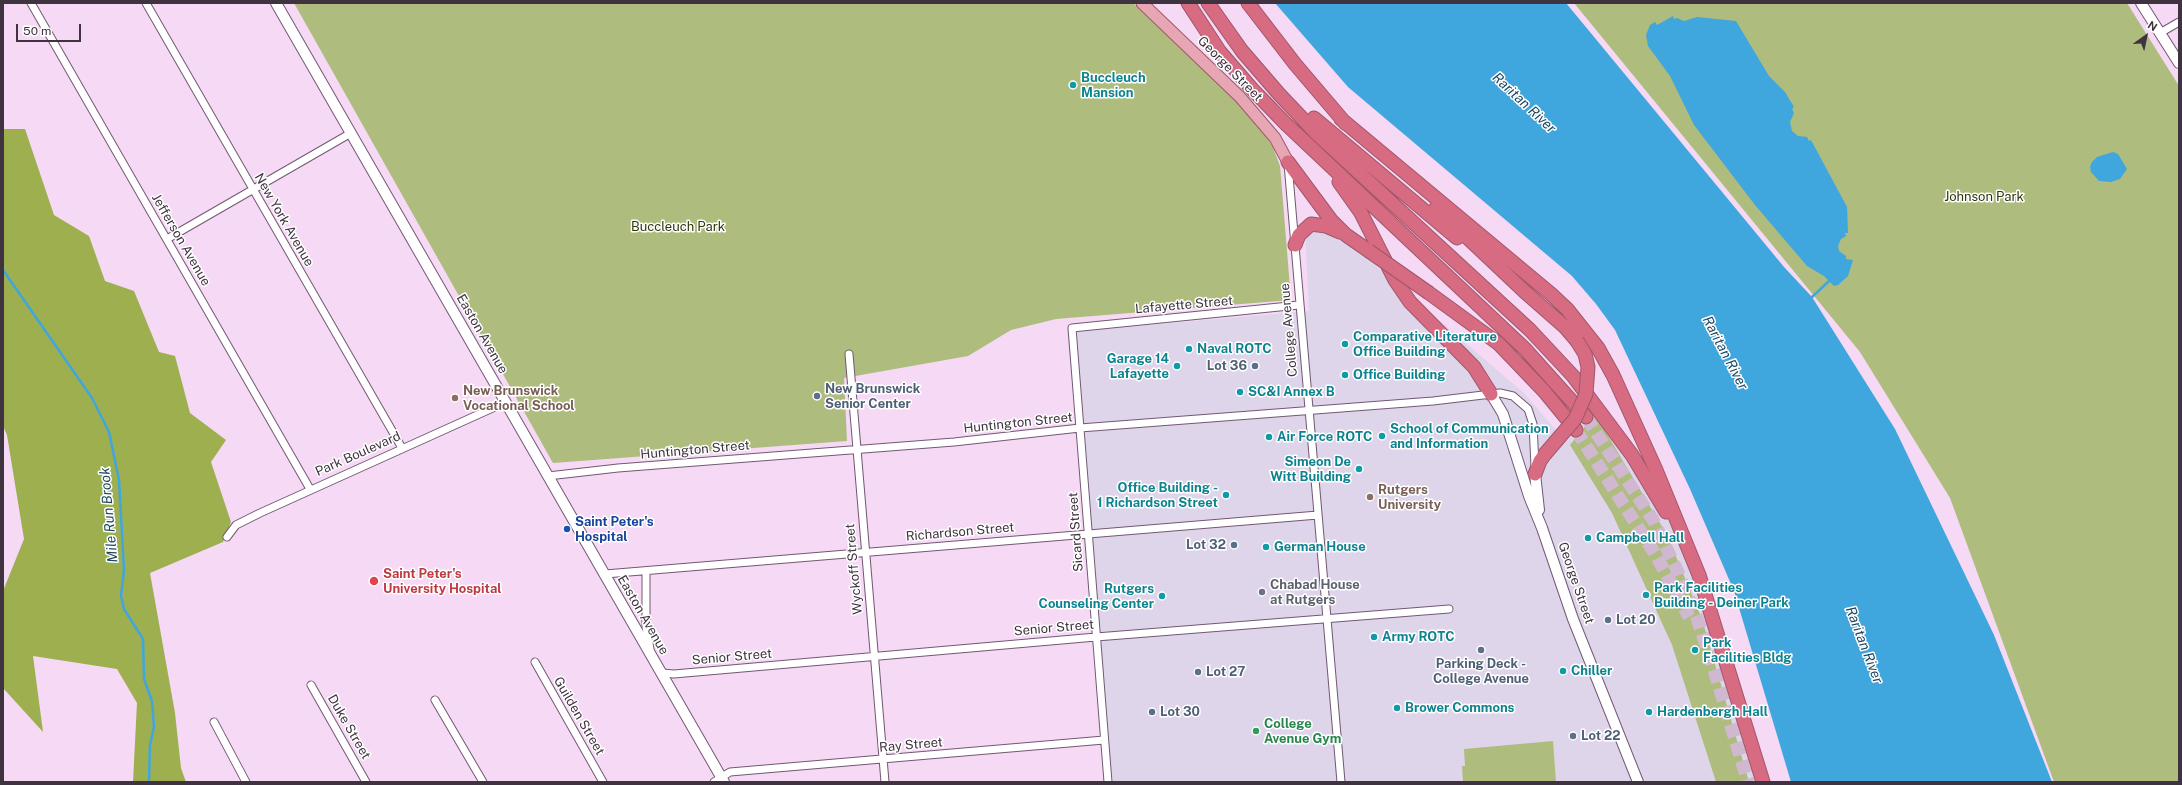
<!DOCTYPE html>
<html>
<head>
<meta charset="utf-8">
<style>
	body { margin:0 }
	#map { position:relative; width:2182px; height:785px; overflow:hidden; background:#f5d9f5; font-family:"Public Sans",sans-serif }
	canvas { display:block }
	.frame { position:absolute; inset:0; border:4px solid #3e333e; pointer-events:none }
	.north { position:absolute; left:2126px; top:16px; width:40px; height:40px; -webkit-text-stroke:3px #fff; paint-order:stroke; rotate:33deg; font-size:11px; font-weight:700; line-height:16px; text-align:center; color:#3e333e }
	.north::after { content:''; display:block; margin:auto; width:14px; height:18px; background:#3e333e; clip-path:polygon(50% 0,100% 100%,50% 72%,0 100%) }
	.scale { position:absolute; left:16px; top:24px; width:65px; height:18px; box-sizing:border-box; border:2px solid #3e333e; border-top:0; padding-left:5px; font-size:12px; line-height:14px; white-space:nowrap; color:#3e333e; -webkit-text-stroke:3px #fff; paint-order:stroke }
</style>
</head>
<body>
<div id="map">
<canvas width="2182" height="785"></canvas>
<div class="frame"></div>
<div class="north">N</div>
<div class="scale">50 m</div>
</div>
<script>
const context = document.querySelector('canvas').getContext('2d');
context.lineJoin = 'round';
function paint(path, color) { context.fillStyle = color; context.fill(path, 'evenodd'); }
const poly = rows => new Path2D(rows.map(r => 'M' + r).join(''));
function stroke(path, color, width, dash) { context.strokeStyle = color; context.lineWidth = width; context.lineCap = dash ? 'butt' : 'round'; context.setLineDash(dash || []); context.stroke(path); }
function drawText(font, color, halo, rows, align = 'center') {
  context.font = font + ' "Public Sans",sans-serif'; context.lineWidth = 3; context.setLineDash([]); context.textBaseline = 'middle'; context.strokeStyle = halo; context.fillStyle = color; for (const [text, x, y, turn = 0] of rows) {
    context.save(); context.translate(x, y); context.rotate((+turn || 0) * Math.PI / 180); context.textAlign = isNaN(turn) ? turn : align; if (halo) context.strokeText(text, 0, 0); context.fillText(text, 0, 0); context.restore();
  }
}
paint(poly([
	[1315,227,1341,236,1525,394,1566,442,1596,405,1667,515,1708,611,1761,782,1112,782,1067,332,1309,311,1305,232]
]), '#ded5ea');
paint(poly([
	[294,3,1133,3,1222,85,1256,122,1273,147,1280,166,1281,177,1291,300,1056,319,1011,330,968,356,844,378,847,441,553,463],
	[1574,3,2127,3,2179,86,2179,782,2054,782,1950,498,1860,352],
	[1595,414,1667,535,1702,619,1749,782,1716,782,1672,645,1612,513,1570,445],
	[1553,741,1556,782,1463,782,1462,766,1465,766,1464,749]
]), '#aebc7e');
paint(poly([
	[3,129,25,129,54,215,89,236,105,281,134,291,159,352,175,356,190,413,226,440,211,462,231,522,223,542,150,573,175,713,181,768,186,782,133,782,137,703,117,669,33,656,43,732,3,688,3,591,24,539,7,435,3,426]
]), '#9daf4f');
paint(poly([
	[1275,3,1566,3,1784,267,1812,297,1895,429,1994,635,2052,782,1791,782,1734,591,1690,489,1615,330,1596,304,1572,276,1348,87],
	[1673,16,1674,19,1677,18,1684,21,1697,17,1736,21,1769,76,1785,92,1794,107,1792,109,1794,113,1790,122,1792,131,1798,136,1807,137,1809,141,1811,140,1847,207,1848,233,1845,233,1846,236,1841,239,1838,246,1839,251,1846,256,1846,259,1853,260,1848,276,1838,285,1834,286,1824,276,1807,266,1755,205,1694,125,1670,76,1648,46,1646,35,1650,25,1655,22,1657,25],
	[2113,152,2118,154,2127,169,2120,179,2111,182,2099,181,2091,172,2090,167,2092,162,2097,157]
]), '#40a6de');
stroke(poly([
	[3,270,92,398,109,432,119,480,124,570,121,596,124,609,143,639,144,679,152,701,154,727,150,745,149,782],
	[1812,297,1829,281]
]), '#40a6de', 2.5);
stroke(poly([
	[1586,417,1653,520,1676,568,1697,618,1710,657,1748,782],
	[1576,430,1657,557,1689,617]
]), '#d0b8d0', 13, [13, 6]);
const street = poly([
	[31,3,310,489],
	[146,3,402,448],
	[2160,33,2179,22],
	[1288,164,1341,782],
	[167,239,351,133],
	[849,354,885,782],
	[548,476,618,468,954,442,1080,428,1433,401,1500,393,1513,396,1528,409,1533,424,1535,466],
	[227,537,236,525,260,513,506,402],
	[646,571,646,627,650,649],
	[605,574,1318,515],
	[535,662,603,782],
	[662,673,674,674,1096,637,1449,609],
	[311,685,366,782],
	[435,700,483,782],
	[214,722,246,782],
	[714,782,730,772,1104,740],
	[1108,782,1072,328,1299,305]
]);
const secondary = poly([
	[276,3,724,782],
	[2141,3,2179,63],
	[1491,394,1503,414,1529,496,1542,528,1573,619,1638,782],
	[1535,474,1539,510]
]);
const primary = poly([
	[1142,3,1240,97,1275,138,1288,162]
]);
const highway = poly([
	[1188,3,1220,52,1252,89,1286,124,1525,349,1586,417],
	[1208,3,1242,51,1279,94,1317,134,1530,330,1573,376,1632,455,1666,512],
	[1248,3,1295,64,1346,124],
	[1314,118,1457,238],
	[1341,119,1551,294,1567,309,1598,348,1613,375,1656,470,1699,575,1763,782],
	[1288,162,1331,220,1346,235,1369,251],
	[1339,182,1361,213,1395,280,1410,302,1474,367,1491,394],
	[1436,208,1524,291,1565,327,1577,341],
	[1295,245,1299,235,1311,224,1326,226,1340,232],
	[1429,293,1499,344,1544,391,1576,430],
	[1535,474,1540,461,1545,454]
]);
stroke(street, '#725972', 9);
stroke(secondary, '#725972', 12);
stroke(primary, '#a1576a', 13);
stroke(highway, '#a1576a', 15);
stroke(street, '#fff', 7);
stroke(secondary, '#fff', 10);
stroke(primary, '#e7a6b4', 11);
stroke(highway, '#d76b82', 13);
const highwayBridge = poly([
	[1369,251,1429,293],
	[1545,454,1575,419,1586,394,1588,367,1585,354,1577,341]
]);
stroke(highwayBridge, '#a1576a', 15, []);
stroke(highwayBridge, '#d76b82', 13);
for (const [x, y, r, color] of [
	[1073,85,4,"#0f9aa8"],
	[1345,344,4,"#0f9aa8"],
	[1189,349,4,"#0f9aa8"],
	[1177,366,4,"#0f9aa8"],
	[1255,366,4,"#5c6f8a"],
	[1345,375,4,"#0f9aa8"],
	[1240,392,4,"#0f9aa8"],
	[817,396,4,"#5c6f8a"],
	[455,398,4,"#8d6e63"],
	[1382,436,4,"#0f9aa8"],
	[1269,437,4,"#0f9aa8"],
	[1359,469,4,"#0f9aa8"],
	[1226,495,4,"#0f9aa8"],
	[1370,497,4,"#8d6e63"],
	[567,529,4,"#1a4fb4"],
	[1588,538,4,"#0f9aa8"],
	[1234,545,4,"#5c6f8a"],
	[1266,547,4,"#0f9aa8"],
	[374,581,5,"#e0444e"],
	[1262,592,4,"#6b7280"],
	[1646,595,4,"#0f9aa8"],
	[1162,596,4,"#0f9aa8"],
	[1608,620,4,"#5c6f8a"],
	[1374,637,4,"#0f9aa8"],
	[1481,650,4,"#5c6f8a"],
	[1695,650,4,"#0f9aa8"],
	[1563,671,4,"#0f9aa8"],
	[1198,672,4,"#5c6f8a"],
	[1397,708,4,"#0f9aa8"],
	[1152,712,4,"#5c6f8a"],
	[1649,712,4,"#0f9aa8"],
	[1256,731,4,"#2e9e5b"],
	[1573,736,4,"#5c6f8a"]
]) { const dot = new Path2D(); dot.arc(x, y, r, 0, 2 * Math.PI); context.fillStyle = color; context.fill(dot); stroke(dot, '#fff', 1.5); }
drawText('13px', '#3e333e', '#fff', [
	["George Street",1230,69,45],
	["New York Avenue",284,220,60],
	["Jefferson Avenue",181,240,60],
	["Lafayette Street",1184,305,-5],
	["College Avenue",1289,330,-95],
	["Easton Avenue",482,334,60],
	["Huntington Street",1018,423,-6],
	["Huntington Street",695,450,-5],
	["Park Boulevard",358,454,-24],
	["Richardson Street",960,532,-5],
	["Sicard Street",1076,532,-94],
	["Wyckoff Street",854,569,-95],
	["George Street",1576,583,71],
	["Easton Avenue",643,615,60],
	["Senior Street",1054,628,-5],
	["Senior Street",732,657,-5],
	["Guilden Street",579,716,60],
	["Duke Street",349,727,60],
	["Ray Street",911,745,-5]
]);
drawText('bold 13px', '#0d838f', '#fff', [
	["Buccleuch",1081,78],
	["Mansion",1081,93],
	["Comparative Literature",1353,337],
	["Office Building",1353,352],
	["Naval ROTC",1197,349],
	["Garage 14",1169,359,"right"],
	["Lafayette",1169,374,"right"],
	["Office Building",1353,375],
	["SC&I Annex B",1248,392],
	["School of Communication",1390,429],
	["and Information",1390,444],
	["Air Force ROTC",1277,437],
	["Simeon De",1351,462,"right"],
	["Witt Building",1351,477,"right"],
	["Office Building -",1218,488,"right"],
	["1 Richardson Street",1218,503,"right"],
	["Campbell Hall",1596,538],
	["German House",1274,547],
	["Park Facilities",1654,588],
	["Building - Deiner Park",1654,603],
	["Rutgers",1154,589,"right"],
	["Counseling Center",1154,604,"right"],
	["Army ROTC",1382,637],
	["Park",1703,643],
	["Facilities Bldg",1703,658],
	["Chiller",1571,671],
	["Brower Commons",1405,708],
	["Hardenbergh Hall",1657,712]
], 'left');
drawText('13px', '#2f360d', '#fff', [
	["Johnson Park",1984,197],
	["Buccleuch Park",678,227]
]);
drawText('bold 13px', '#4e5e75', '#fff', [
	["Lot 36",1247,366,"right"],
	["New Brunswick",825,389],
	["Senior Center",825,404],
	["Lot 32",1226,545,"right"],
	["Lot 20",1616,620],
	["Parking Deck -",1481,664,"center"],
	["College Avenue",1481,679,"center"],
	["Lot 27",1206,672],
	["Lot 30",1160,712],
	["Lot 22",1581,736]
], 'left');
drawText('bold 13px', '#785e54', '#fff', [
	["New Brunswick",463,391],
	["Vocational School",463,406],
	["Rutgers",1378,490],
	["University",1378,505]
], 'left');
drawText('bold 13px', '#164399', '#fff', [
	["Saint Peter's",575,522],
	["Hospital",575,537]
], 'left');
drawText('bold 13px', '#be3a42', '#fff', [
	["Saint Peter's",383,574],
	["University Hospital",383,589]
], 'left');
drawText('bold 13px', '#5b616d', '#fff', [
	["Chabad House",1270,585],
	["at Rutgers",1270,600]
], 'left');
drawText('bold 13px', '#27864d', '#fff', [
	["College",1264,724],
	["Avenue Gym",1264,739]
], 'left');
drawText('italic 14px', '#1d465e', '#fff', [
	["Raritan River",1524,103,43],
	["Raritan River",1725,353,62],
	["Mile Run Brook",109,515,-95],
	["Raritan River",1864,645,69]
]);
</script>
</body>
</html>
